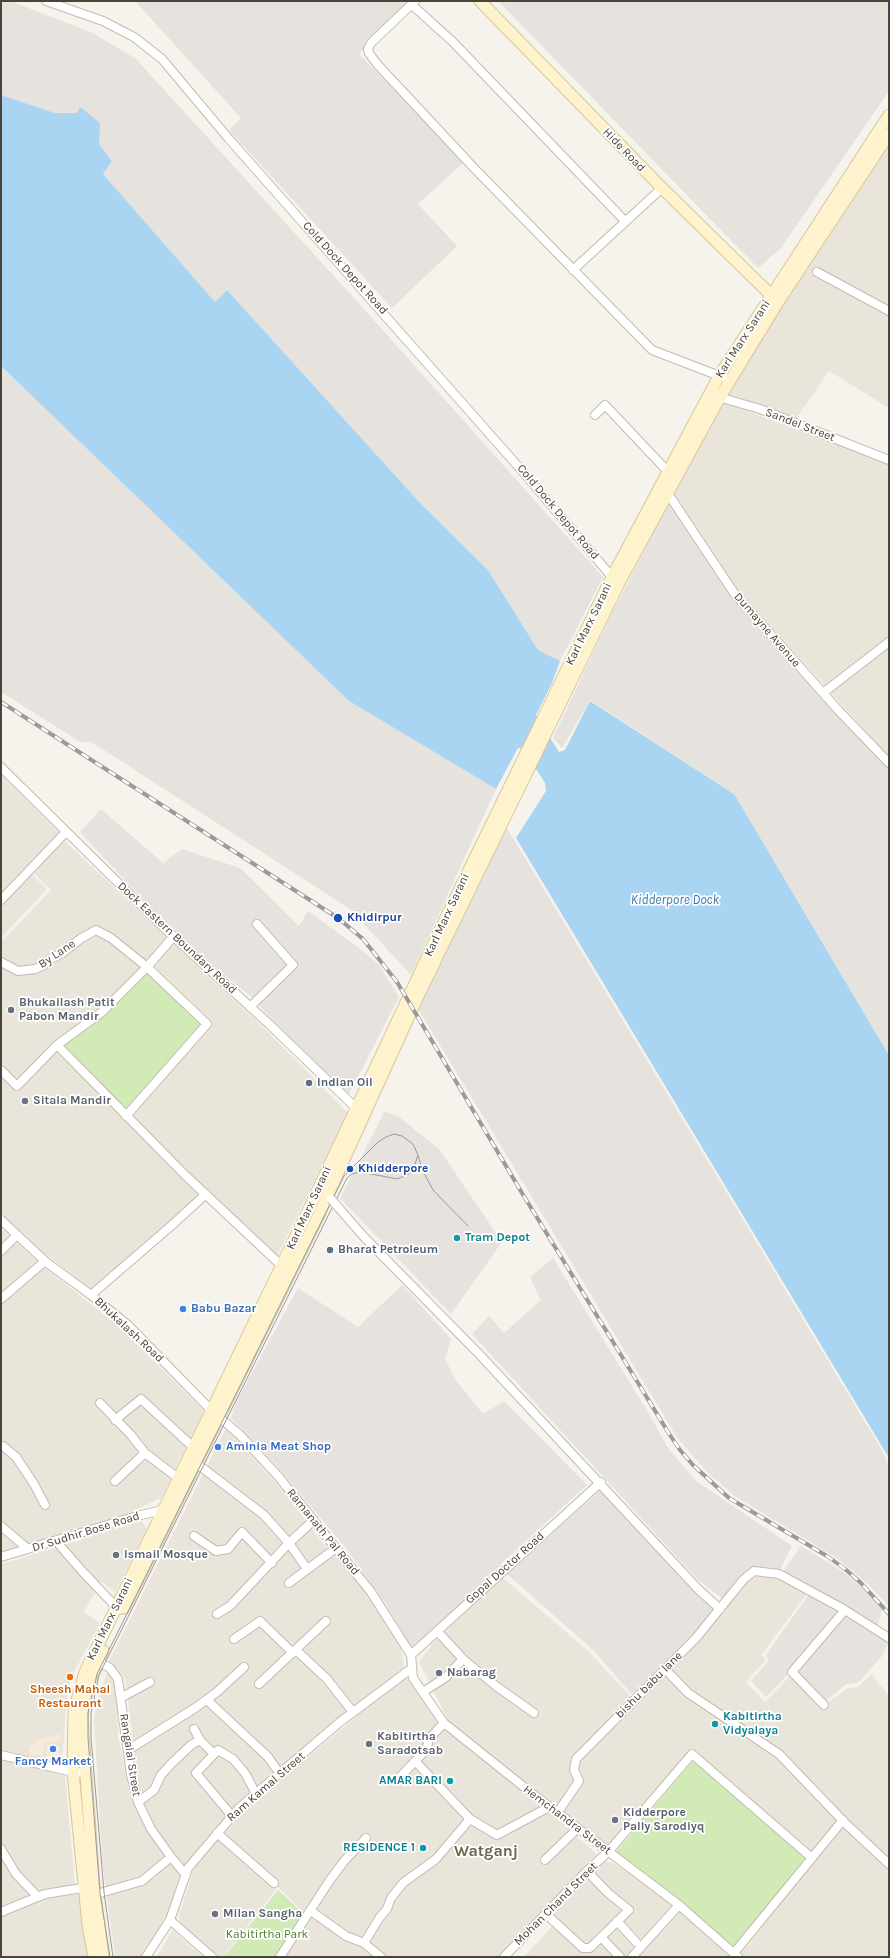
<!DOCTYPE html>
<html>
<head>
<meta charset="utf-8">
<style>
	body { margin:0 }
	#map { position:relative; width:890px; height:1958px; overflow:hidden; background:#f6f3ec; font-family:Karla,sans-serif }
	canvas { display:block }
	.frame { position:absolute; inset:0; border:2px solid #4b4439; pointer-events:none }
</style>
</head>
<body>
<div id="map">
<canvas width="890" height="1958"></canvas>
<div class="frame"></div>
</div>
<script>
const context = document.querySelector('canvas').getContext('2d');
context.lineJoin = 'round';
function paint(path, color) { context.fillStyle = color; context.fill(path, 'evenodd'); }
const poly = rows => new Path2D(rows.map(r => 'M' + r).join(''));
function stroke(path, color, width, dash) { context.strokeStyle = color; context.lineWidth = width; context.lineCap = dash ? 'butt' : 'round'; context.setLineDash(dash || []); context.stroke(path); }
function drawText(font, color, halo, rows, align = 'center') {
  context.font = font + ' Karla,sans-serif'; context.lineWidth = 3.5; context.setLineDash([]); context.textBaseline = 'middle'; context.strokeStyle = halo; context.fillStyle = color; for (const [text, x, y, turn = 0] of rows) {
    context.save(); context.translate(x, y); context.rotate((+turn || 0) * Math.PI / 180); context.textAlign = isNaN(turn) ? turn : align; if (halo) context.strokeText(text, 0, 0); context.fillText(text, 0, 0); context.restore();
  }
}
paint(poly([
	[889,141,889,408,829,371,795,420,778,411,728,394,778,311],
	[723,402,889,464,889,757,736,588,673,495],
	[1,774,60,833,27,870,47,889,2,937],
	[63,839,168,939,100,1011,17,1083,1,1068,1,942,51,890,32,871],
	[173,943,260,1024,348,1113,276,1258,157,1144,133,1116,211,1023,151,966],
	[56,1047,202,1194,93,1291,34,1245,1,1213,1,1075,15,1088],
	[1,1229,38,1262,122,1329,204,1411,161,1498,104,1524,1,1553],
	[226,1428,276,1483,323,1543,363,1588,400,1645,404,1667,243,1799,227,1815,186,1866,181,1865,151,1820,140,1794,125,1678,109,1661],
	[142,1521,147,1529,115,1592,101,1581,84,1612,100,1623,72,1676,66,1702,64,1740,61,1764,1,1754,1,1564],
	[756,1573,780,1576,809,1591,761,1655,766,1660,746,1682,765,1702,791,1675,823,1706,848,1688,858,1687,871,1674,889,1696,889,1957,738,1956,750,1943,812,1858,692,1754,618,1839,606,1847,560,1812,582,1781,576,1770,578,1760,669,1669,745,1582],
	[502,1577,589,1652,633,1699,575,1757,578,1780,558,1808,448,1720,419,1662,433,1643],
	[107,1673,115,1683,119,1707,118,1736,130,1795,152,1837,180,1874,169,1909,145,1957,115,1957,102,1860,94,1719,100,1692],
	[406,1678,415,1687,444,1729,528,1794,597,1854,501,1957,282,1957,309,1918,278,1887,223,1957,215,1957,180,1923,179,1915,195,1865,245,1810,383,1694],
	[1,1760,65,1775,75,1887,38,1891,1,1909],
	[602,1861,611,1862,666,1897,734,1957,524,1957,557,1921,551,1917],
	[79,1893,88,1957,1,1957,1,1915,40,1900],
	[172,1930,194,1949,203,1957,157,1957]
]), '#eae5da');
paint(poly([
	[61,1733,60,1742,47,1743,44,1745,43,1755,29,1755,29,1747,40,1739],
	[47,1745,60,1746,59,1758,47,1758]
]), '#f7ead8');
paint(poly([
	[1,1,10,1,93,33,136,59,363,308,603,577,560,661,538,650,488,570,421,504,227,290,215,302,103,174,112,161,99,144,80,107,77,113,55,113,1,95],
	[135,1,412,1,359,54,464,162,418,204,457,246,392,308,229,130,241,118],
	[498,1,889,1,889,91,781,248,758,268],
	[1,366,349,701,496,789,411,975,350,909,90,741,82,743,1,692],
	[670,501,731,592,889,767,889,1054,733,793,590,700,562,748,553,738,611,615],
	[101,809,163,863,182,849,240,868,299,926,308,911,359,948,379,965,399,997,349,1094,306,1055,251,997,215,967,151,908,80,832],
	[507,828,883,1452,889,1466,889,1606,868,1584,835,1557,736,1497,708,1473,678,1439,417,1007],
	[385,1111,399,1117,439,1149,502,1242,451,1314,340,1198],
	[553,1258,648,1412,668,1448,696,1481,792,1546,779,1571,758,1567,746,1573,723,1599,697,1579,472,1334,489,1316,504,1333,541,1300,530,1277],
	[402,1285,451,1339,445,1359,455,1379,483,1414,504,1401,587,1485,504,1561,449,1616,411,1647,389,1609,345,1547,277,1466,231,1418,236,1402,298,1288,358,1327],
	[601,1490,685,1583,717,1610,695,1636,635,1698,593,1650,507,1574],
	[801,1546,842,1571,870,1594,882,1610,876,1632,889,1641,882,1656,858,1683,846,1684,825,1702,792,1670,766,1697,751,1681,769,1660,766,1655,812,1590,782,1573]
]), '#e6e2dd');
paint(poly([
	[148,971,204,1023,126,1112,62,1046,97,1022],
	[693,1761,808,1859,734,1948,615,1853],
	[278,1890,304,1914,277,1957,224,1957]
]), '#d2eab5');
paint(poly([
	[1,95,55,113,77,113,80,107,100,123,99,144,112,161,103,174,215,302,227,290,421,504,488,570,538,650,560,661,552,683,536,715,559,752,565,750,590,701,734,794,889,1055,889,1458,516,838,546,791,545,783,523,749,518,748,496,789,349,701,1,366]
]), '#a9d4f2');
const street = poly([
	[46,1,103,21,134,37,162,59,229,139,524,473,612,577],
	[415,1,371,43,368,49,369,53,377,64,473,167,652,350,730,380],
	[412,5,452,41,625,221],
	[573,270,662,188],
	[817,272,889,311],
	[715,396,760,409,889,460],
	[595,415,605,405,672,476],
	[665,489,734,593,839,711,889,763],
	[823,693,889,642],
	[1,767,162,926,269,1024,356,1108],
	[1,900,66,832],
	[1,962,18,971,35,969,44,965,50,959,61,954,80,939,96,930,111,938,147,967,207,1024,126,1116],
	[250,1007,293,965,257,924],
	[57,1045,185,1175,284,1268],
	[1,1070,17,1086,57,1045,102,1012,147,967,174,936],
	[338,1207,364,1237,479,1354,698,1589,720,1609],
	[1,1220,46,1262,91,1295,128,1325,211,1410,240,1435,278,1476,371,1592,411,1655,413,1678,444,1723,534,1795,679,1905,738,1957],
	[1,1251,17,1235],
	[91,1295,171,1226,206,1194],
	[1,1299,45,1261],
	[100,1403,131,1435,145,1453,178,1478],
	[115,1420,141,1399,193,1447],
	[1,1447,3,1446,16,1457,34,1484,45,1505],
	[196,1463,264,1515,289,1543,307,1569],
	[115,1481,145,1453],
	[1,1526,28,1549],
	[194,1536,216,1551,228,1549,242,1532,272,1563],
	[56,1541,82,1571,119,1610],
	[1,1557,137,1516,163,1510,167,1511],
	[289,1583,336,1548],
	[217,1614,230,1606,289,1543,314,1520],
	[438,1632,463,1659,496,1686,534,1713],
	[234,1639,260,1621,293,1653],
	[296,1650,327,1679,353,1712],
	[411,1655,601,1482],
	[94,1659,110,1668,118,1679,131,1775,138,1802,151,1829,171,1857,186,1875],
	[665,1669,688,1693,779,1754,847,1825,889,1864],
	[259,1684,326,1621],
	[423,1692,446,1677,463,1659],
	[122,1697,150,1682],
	[207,1700,268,1757,280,1774],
	[824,1705,792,1672,845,1610],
	[194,1729,200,1740,214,1754],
	[128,1750,195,1708,217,1692,244,1667],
	[1,1755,73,1772,85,1773],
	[415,1761,470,1819,497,1835,549,1807],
	[399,1778,421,1755,427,1747,429,1739,444,1723],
	[138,1802,154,1790,161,1775,172,1763,191,1745,200,1740],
	[558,1812,579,1781,574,1770,576,1759,696,1638,743,1580,754,1571,779,1574,845,1610,889,1638],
	[232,1816,196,1773,218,1750,233,1759,245,1773,256,1794],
	[217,1833,274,1883],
	[1,1849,16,1874,38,1897],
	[545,1860,578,1828],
	[100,1893,142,1881,171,1857],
	[311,1911,346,1936,364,1943],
	[1,1912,45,1894,88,1887],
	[547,1915,583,1948,590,1948,629,1910,607,1892,587,1871],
	[170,1920,212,1957],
	[617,1921,636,1942],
	[601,1937,620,1957],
	[734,1953,843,1820],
	[146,1957,170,1920,188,1868,239,1808,340,1722,412,1668],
	[280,1957,330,1880,345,1860,366,1838],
	[381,1957,364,1943,380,1917,387,1909,391,1898,403,1883,436,1859,470,1819],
	[504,1957,587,1871,609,1851,692,1754,812,1858],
	[632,1957,679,1905]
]);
const secondary = poly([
	[480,1,662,188,776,300],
	[124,1608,316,1221,419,994,619,583,720,397,778,302,889,134],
	[103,1651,91,1677,83,1704,82,1719,94,1886,103,1957],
	[94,1957,88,1925,73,1772,74,1711,85,1672,307,1213,449,911,612,577,719,376,889,115]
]);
stroke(street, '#c2bbae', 10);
stroke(secondary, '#d6c79b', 13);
stroke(street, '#fff', 8);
stroke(secondary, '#fff3cd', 11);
stroke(poly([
	[418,1156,424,1173,433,1190,468,1226],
	[110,1957,100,1893,88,1738,88,1713,97,1674,344,1176,378,1142,386,1137,394,1134,402,1136,413,1144,418,1155,414,1167,409,1174,397,1179,361,1172,352,1174,347,1178,99,1675,91,1713,91,1738,104,1892,113,1957]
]), '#9a9a9a', 1);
const rail = poly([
	[1,702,338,918,363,939,397,982,522,1193,668,1432,680,1450,693,1465,729,1498,827,1556,845,1569,861,1583,889,1614]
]);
stroke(rail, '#9a9a9a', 4);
stroke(rail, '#fff', 2.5, [8]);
const streetBridge = poly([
	[331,1199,338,1207]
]);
stroke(streetBridge, '#c2bbae', 10, []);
stroke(streetBridge, '#fff', 8);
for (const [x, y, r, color] of [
	[338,918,5,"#1a4fb4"],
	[11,1010,4,"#6b7280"],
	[309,1083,4,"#5c6f8a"],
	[25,1101,4,"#6b7280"],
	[350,1169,4,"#1a4fb4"],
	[457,1238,4,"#0f9aa8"],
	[330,1250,4,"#5c6f8a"],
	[183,1309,4,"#3f7fe0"],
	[218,1447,4,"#3f7fe0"],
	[116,1555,4,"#6b7280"],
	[439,1673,4,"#6b7280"],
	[70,1677,4,"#e8710a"],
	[715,1724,4,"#0f9aa8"],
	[369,1744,4,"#6b7280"],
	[53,1749,4,"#3f7fe0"],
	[450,1781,4,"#0f9aa8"],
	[615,1820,4,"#6b7280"],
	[423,1848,4,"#0f9aa8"],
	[215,1914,4,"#6b7280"]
]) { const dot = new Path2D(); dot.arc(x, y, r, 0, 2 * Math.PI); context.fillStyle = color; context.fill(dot); stroke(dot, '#fff', 1.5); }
drawText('12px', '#4b4439', '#fff', [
	["Hide Road",624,150,46],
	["Cold Dock Depot Road",345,268,48],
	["Karl Marx Sarani",743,339,-57],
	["Sandel Street",800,425,21],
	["Cold Dock Depot Road",558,512,50],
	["Karl Marx Sarani",589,624,-64],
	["Dumayne Avenue",767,630,49],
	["Karl Marx Sarani",447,915,-65],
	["Dock Eastern Boundary Road",177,938,43],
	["By Lane",57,954,-34],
	["Karl Marx Sarani",309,1208,-65],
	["Bhukalash Road",129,1330,43],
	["Dr Sudhir Bose Road",86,1532,-17],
	["Ramanath Pal Road",323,1532,51],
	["Gopal Doctor Road",505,1568,-42],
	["Karl Marx Sarani",110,1619,-64],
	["bishu babu lane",649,1685,-45],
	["Rangalal Street",130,1755,81],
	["Ram Kamal Street",266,1787,-41],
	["Hemchandra Street",567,1820,37],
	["Mohan Chand Street",556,1904,-45]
]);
drawText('bold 12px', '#164399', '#fff', [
	["Khidirpur",347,918],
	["Khidderpore",358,1169]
], 'left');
drawText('bold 12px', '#5b616d', '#fff', [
	["Bhukailash Patit",19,1003],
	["Pabon Mandir",19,1017],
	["Sitala Mandir",33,1101],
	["Ismail Mosque",124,1555],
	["Nabarag",447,1673],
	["Kabitirtha",377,1737],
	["Saradotsab",377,1751],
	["Kidderpore",623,1813],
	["Pally Sarodiyq",623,1827],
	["Milan Sangha",223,1914]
], 'left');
drawText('bold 12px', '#4e5e75', '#fff', [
	["Indian Oil",317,1083],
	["Bharat Petroleum",338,1250]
], 'left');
drawText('bold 12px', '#0d838f', '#fff', [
	["Tram Depot",465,1238],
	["Kabitirtha",723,1717],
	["Vidyalaya",723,1731],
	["AMAR BARI",442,1781,"right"],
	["RESIDENCE 1",415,1848,"right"]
], 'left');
drawText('bold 12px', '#366cbe', '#fff', [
	["Babu Bazar",191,1309],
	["Aminia Meat Shop",226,1447],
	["Fancy Market",53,1762,"center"]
], 'left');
drawText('bold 12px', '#c56008', '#fff', [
	["Sheesh Mahal",70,1690],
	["Restaurant",70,1704]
]);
drawText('12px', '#4a7f2a', '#fff', [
	["Kabitirtha Park",267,1935]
]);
drawText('italic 13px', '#2e7ab2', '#fff', [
	["Kidderpore Dock",675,900]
]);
drawText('bold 16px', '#6e6250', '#fff', [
	["Watganj",486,1851]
]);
</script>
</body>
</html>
